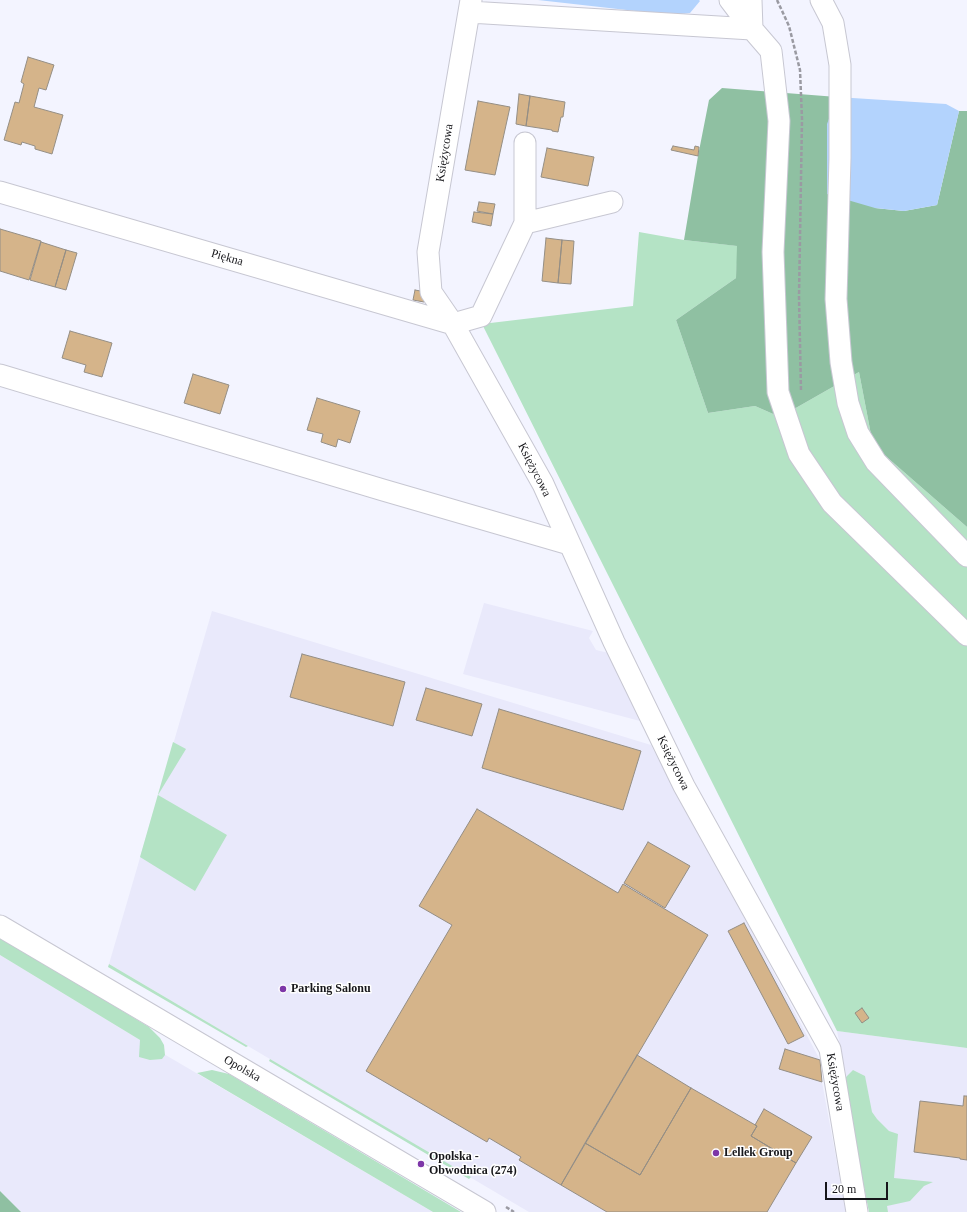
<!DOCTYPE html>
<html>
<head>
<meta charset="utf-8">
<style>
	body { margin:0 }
	#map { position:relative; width:967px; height:1212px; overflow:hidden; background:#f3f4ff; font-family:Georgia,serif }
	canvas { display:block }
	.scale { position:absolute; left:825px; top:1182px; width:63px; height:18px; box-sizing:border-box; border:2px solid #16161a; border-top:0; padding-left:5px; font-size:12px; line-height:14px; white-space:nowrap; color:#16161a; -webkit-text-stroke:3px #fff; paint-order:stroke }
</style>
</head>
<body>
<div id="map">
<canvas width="967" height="1212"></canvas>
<div class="scale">20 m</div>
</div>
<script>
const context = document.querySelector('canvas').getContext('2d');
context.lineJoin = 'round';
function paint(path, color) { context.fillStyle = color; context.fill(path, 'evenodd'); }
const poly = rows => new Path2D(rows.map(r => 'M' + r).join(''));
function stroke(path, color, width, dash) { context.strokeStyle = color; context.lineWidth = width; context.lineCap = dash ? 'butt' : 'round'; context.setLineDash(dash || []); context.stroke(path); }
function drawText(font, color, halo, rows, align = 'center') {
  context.font = font + ' Georgia,serif'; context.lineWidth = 3; context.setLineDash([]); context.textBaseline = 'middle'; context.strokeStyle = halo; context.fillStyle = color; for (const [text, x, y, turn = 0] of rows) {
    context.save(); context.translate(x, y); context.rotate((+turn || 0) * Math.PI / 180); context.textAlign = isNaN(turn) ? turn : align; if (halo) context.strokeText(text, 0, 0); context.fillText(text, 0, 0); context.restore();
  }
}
paint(poly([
	[484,603,593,631,589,638,596,650,609,653,640,721,463,674],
	[212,611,651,745,723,877,820,1060,822,1082,846,1212,529,1212,109,964],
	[0,955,140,1040,433,1212,21,1212,0,1191],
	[837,1031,967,1048,967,1212,874,1212]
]), '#e9e9fb');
paint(poly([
	[639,232,684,240,738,246,736,278,676,320,708,413,755,406,780,417,859,372,873,445,967,527,967,1048,837,1031,482,324,633,306],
	[173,742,186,749,158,795,227,835,195,891,140,857],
	[0,937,149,1027,160,1038,164,1045,165,1055,162,1059,150,1060,139,1057,140,1040,0,955],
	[109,964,248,1046,246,1047,108,967],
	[270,1059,471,1177,469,1179,269,1061],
	[212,1070,229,1074,461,1212,433,1212,197,1073],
	[853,1070,865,1076,872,1112,877,1119,889,1131,898,1134,894,1178,933,1182,924,1186,910,1201,887,1206,888,1212,869,1212,846,1097,844,1079]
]), '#b4e3c5');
paint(poly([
	[722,88,837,97,875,208,904,211,937,205,959,111,967,111,967,527,873,445,859,372,780,417,755,406,708,413,676,320,736,278,737,246,684,240,698,156,709,100],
	[0,1191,21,1212,0,1212]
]), '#8fc0a2');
paint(poly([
	[538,0,699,0,700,1,690,13,671,15],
	[837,97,946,104,959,111,937,205,904,211,875,208,827,194,827,124]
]), '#b3d3fd');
const building = poly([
	[28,57,54,65,46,90,39,88,34,107,63,115,52,154,35,149,35,146,22,142,21,145,4,140,15,102,19,103,24,84,21,82,28,57],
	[519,94,530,96,526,126,516,124,519,94],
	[530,96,565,102,563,117,561,117,558,132,552,131,552,130,526,126,530,96],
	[478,101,510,107,495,175,465,170,478,101],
	[673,146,694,150,695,146,699,147,698,156,671,150,673,146],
	[547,148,594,157,588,186,541,177,547,148],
	[479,202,495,204,493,214,477,211,479,202],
	[474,212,493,214,491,226,472,222,474,212],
	[0,229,41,241,29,280,0,271,0,229],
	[546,238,562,240,558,283,542,281,546,238],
	[562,240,574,241,571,284,558,283,562,240],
	[41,242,66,250,55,287,30,280,41,242],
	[66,250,77,253,66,290,55,287,66,250],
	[415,290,426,292,424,302,413,300,415,290],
	[70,331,112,343,102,377,84,372,86,365,62,358,70,331],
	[193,374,229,385,220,414,184,403,193,374],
	[317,398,360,411,350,443,338,439,336,447,321,442,323,434,307,430,317,398],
	[302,654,405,682,393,726,290,697,302,654],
	[426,688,482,704,472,736,416,720,426,688],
	[499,709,641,751,623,810,482,768,499,709],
	[477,809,618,893,623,884,708,935,561,1185,519,1160,521,1157,489,1138,487,1142,366,1071,452,925,419,906,477,809],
	[648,842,690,866,665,908,624,883,648,842],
	[744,923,804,1036,788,1044,728,931,744,923],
	[862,1008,869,1018,862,1023,855,1013,862,1008],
	[785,1049,820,1060,822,1082,779,1069,785,1049],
	[637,1055,691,1088,640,1175,585,1143,637,1055],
	[691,1088,757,1126,751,1136,796,1163,767,1212,607,1212,561,1185,585,1143,640,1175,691,1088],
	[964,1096,967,1096,967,1160,960,1159,960,1158,914,1152,920,1101,963,1106,964,1096],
	[764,1109,812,1137,796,1163,751,1136,757,1126,755,1125,764,1109]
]);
paint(building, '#d5b48a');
stroke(building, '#948e85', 1);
const minor = poly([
	[471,0,428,252,431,292,453,324,543,484,614,642,684,786,830,1049,857,1212],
	[730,0,752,29],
	[751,0,752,29],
	[821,0,833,23,840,65,840,158,836,299,841,362,848,403,858,433,876,462,967,556],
	[469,12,752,29,771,51,779,121,773,252,778,392,799,454,832,503,967,635],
	[0,192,453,324,481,316,525,223,525,143],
	[525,223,612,202],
	[0,375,383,490,569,544],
	[0,926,485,1212]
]);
stroke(minor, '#c7c7d2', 23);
stroke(poly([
	[777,0,789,26,800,70,802,119,799,297,801,391],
	[506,1207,514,1212]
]), '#9a9aa2', 2.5, [4, 2]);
stroke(minor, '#fff', 21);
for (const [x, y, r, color] of [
	[283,989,4,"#7d36a8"],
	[716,1153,4,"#7d36a8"],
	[421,1164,4,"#7d36a8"]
]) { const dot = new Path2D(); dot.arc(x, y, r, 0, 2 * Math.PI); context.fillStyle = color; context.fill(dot); stroke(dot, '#fff', 1.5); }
drawText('12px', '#16161a', '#fff', [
	["Księżycowa",445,153,-81],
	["Piękna",227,258,16],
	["Księżycowa",534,470,63],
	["Księżycowa",673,763,64],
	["Opolska",242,1069,30],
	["Księżycowa",835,1082,80]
]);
drawText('bold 12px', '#16161a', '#fff', [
	["Parking Salonu",291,989],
	["Lellek Group",724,1153],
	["Opolska -",429,1157],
	["Obwodnica (274)",429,1171]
], 'left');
</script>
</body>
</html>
